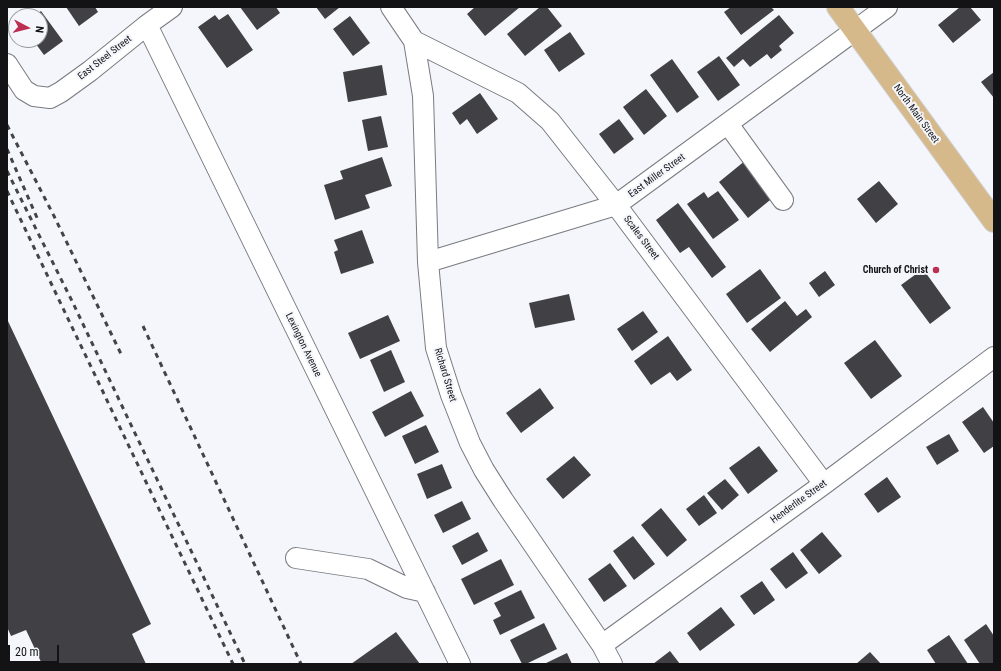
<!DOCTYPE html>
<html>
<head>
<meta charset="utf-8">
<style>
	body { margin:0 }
	#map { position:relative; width:1001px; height:671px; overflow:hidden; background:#f4f6fb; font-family:"Roboto Condensed",sans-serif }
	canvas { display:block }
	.frame { position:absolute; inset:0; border:8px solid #131315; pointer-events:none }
	.north { position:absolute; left:8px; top:8px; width:40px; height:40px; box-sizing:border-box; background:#f4f6fb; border:1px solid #9a9b9f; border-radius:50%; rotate:97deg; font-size:11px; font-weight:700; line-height:16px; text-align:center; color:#131315 }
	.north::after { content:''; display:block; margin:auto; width:14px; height:18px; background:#bd2d50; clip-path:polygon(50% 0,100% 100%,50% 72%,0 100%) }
	.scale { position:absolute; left:8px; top:645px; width:51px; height:18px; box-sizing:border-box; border:2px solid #131315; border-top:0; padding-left:5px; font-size:12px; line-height:14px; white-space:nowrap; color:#131315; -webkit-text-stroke:3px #f4f6fb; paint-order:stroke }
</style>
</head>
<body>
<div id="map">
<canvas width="1001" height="671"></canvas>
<div class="frame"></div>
<div class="north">N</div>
<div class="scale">20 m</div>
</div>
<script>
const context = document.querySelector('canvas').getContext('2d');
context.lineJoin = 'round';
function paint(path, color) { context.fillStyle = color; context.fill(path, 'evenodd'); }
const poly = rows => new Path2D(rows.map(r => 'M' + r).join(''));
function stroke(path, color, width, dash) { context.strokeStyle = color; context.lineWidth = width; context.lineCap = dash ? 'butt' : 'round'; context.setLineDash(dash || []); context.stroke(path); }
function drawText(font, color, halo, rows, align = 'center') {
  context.font = font + ' "Roboto Condensed",sans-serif'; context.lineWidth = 4; context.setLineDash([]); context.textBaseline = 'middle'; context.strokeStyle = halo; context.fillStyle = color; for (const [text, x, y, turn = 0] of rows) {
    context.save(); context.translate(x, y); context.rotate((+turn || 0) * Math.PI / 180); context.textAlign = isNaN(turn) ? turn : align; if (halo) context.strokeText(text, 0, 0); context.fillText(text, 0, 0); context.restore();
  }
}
paint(poly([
	[66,7,95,7,98,12,79,26],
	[240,7,276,7,280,13,257,30],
	[316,7,340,7,325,19],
	[475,7,520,7,485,36,467,14],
	[540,7,547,7,562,26,525,56,507,34],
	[731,7,771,7,774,10,741,35,724,12],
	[960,7,970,7,981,20,953,43,938,25],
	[41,11,63,41,44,55,33,40,40,40,40,16,34,16],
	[228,14,253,50,227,68,198,27,215,15,219,20],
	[779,15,794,33,779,46,782,50,771,59,767,54,750,67,743,59,734,67,726,58],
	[350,16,370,43,353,56,333,29],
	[570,32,585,54,559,72,544,50],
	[719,56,740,85,718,101,697,72],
	[672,59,699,97,677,113,650,75],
	[382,65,387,95,348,102,343,72],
	[994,72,994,98,981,82],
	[646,89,667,116,644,135,623,107],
	[480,93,498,119,477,134,467,119,460,125,452,113],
	[381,116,388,147,368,151,362,120],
	[619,119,634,139,614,154,599,134],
	[382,157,392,186,365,195,370,208,335,220,324,185,343,179,340,171],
	[746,160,775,196,748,218,719,182],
	[879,181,898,204,876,223,857,199],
	[718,191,739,220,713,239,687,204,704,192,708,198],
	[678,203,726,267,712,278,689,247,680,253,656,220],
	[362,230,374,263,341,274,334,252,338,250,334,240],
	[760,269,781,298,747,323,726,294],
	[923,269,951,308,930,324,901,285],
	[825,271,835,285,819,297,809,283],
	[569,294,575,320,535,328,529,303],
	[785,301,797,316,806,309,812,317,770,352,751,329],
	[643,311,658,332,632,351,617,329],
	[388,315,400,341,360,359,348,333],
	[7,319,151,624,132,634,146,664,42,664,26,630,11,636,7,627],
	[668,336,692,370,677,381,670,372,651,385,634,361],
	[875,340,902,376,871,399,844,363],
	[391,350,405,382,384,392,370,360],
	[540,388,554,408,521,433,506,413],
	[411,391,424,416,385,437,372,412],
	[983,407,994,423,994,446,984,453,962,422],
	[426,425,439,452,415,464,402,436],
	[949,434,959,451,937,465,926,447],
	[759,446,778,471,748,494,729,468],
	[574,456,591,475,563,499,546,479],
	[442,464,452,488,427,499,417,474],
	[887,477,901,497,878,513,864,494],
	[725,479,739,495,722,510,707,493],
	[704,495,717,513,699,526,686,509],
	[462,501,471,519,443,533,434,515],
	[661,508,687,540,667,557,641,525],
	[478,532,488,551,462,565,452,546],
	[822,532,842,556,819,574,800,550],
	[633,536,655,564,634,580,613,551],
	[793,552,808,573,786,589,770,569],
	[501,559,514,585,474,605,461,579],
	[610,563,627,586,604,602,588,579],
	[762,581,775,600,754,615,740,596],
	[521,590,535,618,500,635,493,620,501,616,494,603],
	[721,607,735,625,700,651,687,633],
	[544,623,557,649,526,664,522,664,510,640],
	[986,624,994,636,993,664,980,664,964,640],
	[396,632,420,664,351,664],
	[949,635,968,664,936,664,927,650],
	[670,651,680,664,653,664],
	[870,652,881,664,856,664],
	[567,653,572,664,544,664]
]), '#414145');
const minor = poly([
	[391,7,414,41,423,96,428,262,436,348,451,395,470,443,484,470,503,500,602,645,612,664],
	[147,25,460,664],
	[414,41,518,93,550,121,616,205,824,484],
	[7,64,24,90,34,96,50,98,61,92,90,71,147,25,172,7],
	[728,124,783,200],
	[428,262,616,205,887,7],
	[296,558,368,569,407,588,425,592],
	[602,645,824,484,994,357]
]);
const major = poly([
	[838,7,994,221]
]);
stroke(minor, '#797b80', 22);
stroke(major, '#d0d0d0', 24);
stroke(minor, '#fff', 20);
stroke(major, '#d6b98b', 22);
stroke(poly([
	[7,125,54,216,122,356],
	[7,149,38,220],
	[7,171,72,301,245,664],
	[7,191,233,664],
	[143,326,301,664]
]), '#444447', 3, [5, 5]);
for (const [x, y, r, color] of [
	[936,270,4,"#bd2d50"]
]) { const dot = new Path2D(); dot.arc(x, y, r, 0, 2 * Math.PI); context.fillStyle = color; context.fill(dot); stroke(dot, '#f4f6fb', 1.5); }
drawText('10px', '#131315', '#f4f6fb', [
	["East Steel Street",105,58,-38],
	["North Main Street",916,114,54],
	["East Miller Street",657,176,-36],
	["Scales Street",641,238,53],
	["Lexington Avenue",303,345,64],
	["Richard Street",445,375,73],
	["Henderlite Street",799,502,-36]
]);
drawText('bold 10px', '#131315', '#f4f6fb', [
	["Church of Christ",928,270]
], 'right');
</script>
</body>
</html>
